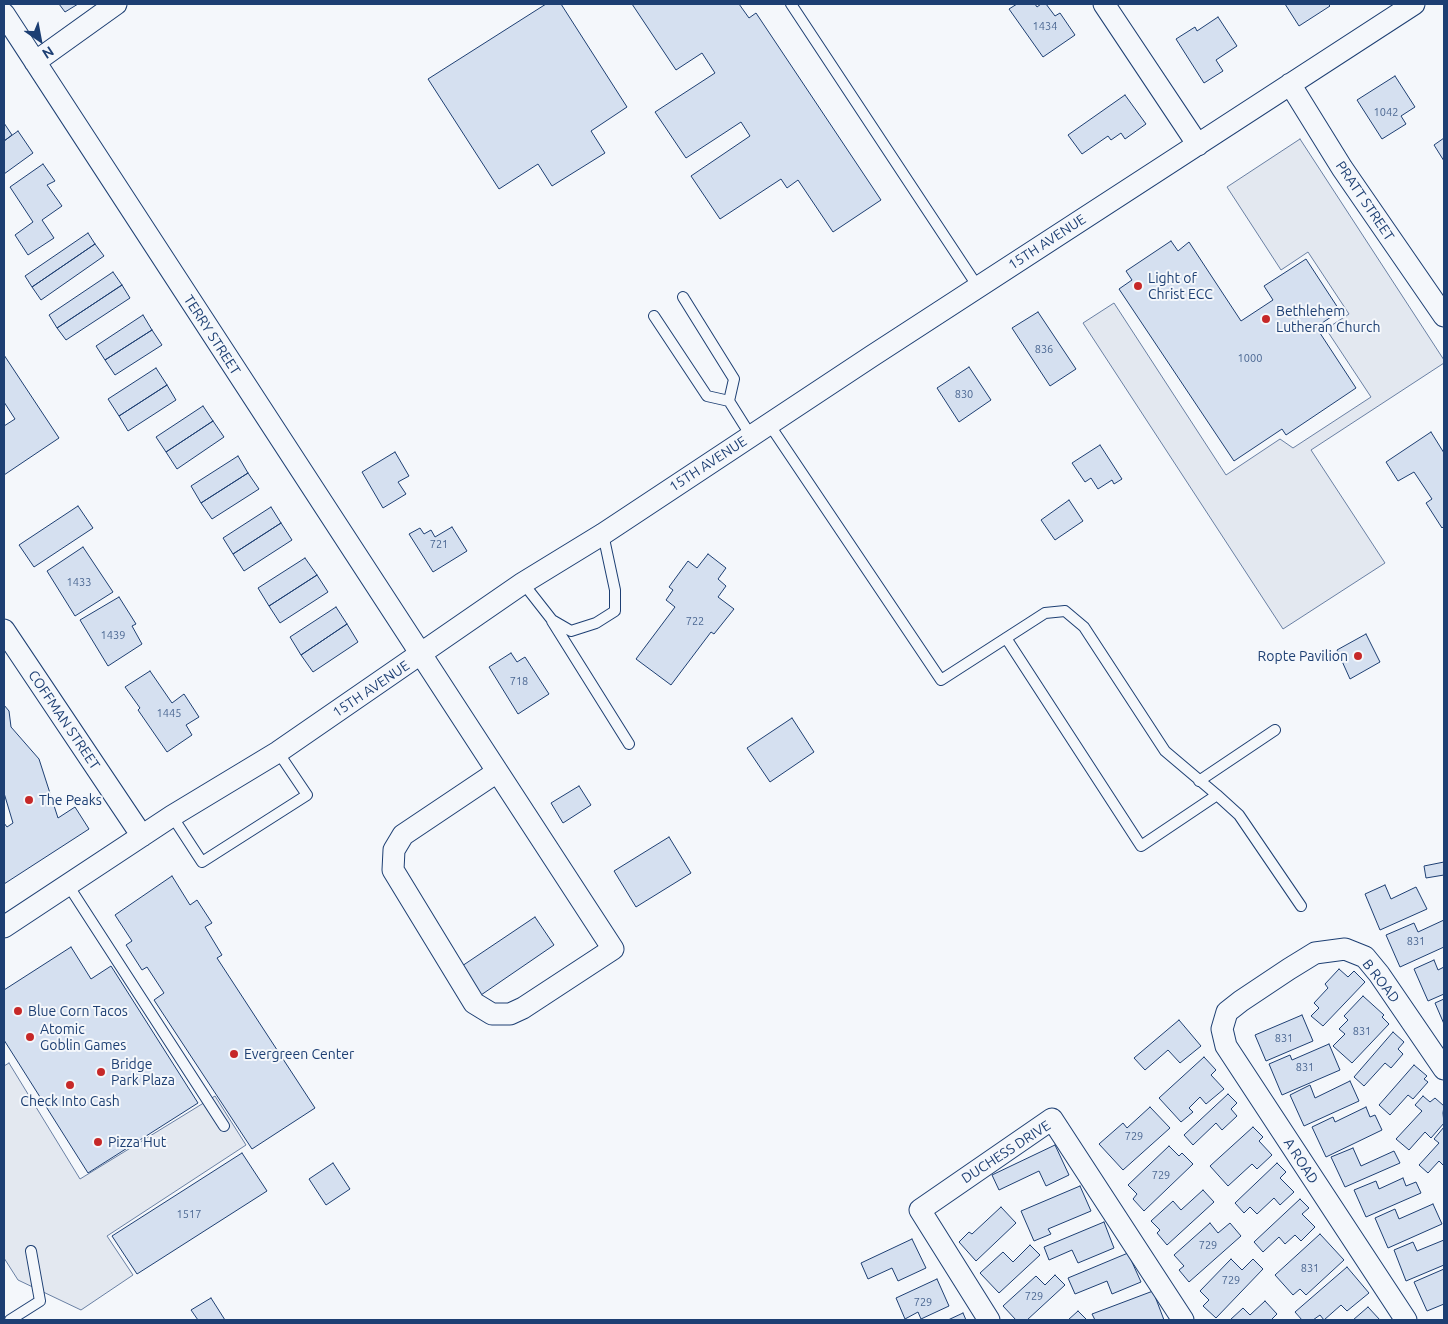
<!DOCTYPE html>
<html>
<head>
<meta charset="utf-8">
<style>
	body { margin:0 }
	#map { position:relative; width:1448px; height:1324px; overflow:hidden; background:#f4f7fb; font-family:Ubuntu,sans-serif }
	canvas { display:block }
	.frame { position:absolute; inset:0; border:5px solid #1d3f73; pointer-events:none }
	.north { position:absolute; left:15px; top:15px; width:50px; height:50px; -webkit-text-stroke:4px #f4f7fb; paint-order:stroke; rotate:147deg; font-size:14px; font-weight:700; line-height:20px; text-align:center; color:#1d3f73 }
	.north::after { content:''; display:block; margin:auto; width:18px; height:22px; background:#1d3f73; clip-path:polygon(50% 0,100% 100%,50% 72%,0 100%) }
</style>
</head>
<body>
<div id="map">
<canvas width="1448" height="1324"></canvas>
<div class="frame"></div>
<div class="north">N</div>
</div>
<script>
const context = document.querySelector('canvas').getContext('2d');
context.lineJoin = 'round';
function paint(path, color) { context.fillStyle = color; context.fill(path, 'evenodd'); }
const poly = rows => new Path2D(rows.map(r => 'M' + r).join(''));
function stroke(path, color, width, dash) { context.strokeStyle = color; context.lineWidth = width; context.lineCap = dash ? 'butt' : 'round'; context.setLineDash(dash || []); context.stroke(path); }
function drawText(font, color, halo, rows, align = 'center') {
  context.font = font + ' Ubuntu,sans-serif'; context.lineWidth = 4; context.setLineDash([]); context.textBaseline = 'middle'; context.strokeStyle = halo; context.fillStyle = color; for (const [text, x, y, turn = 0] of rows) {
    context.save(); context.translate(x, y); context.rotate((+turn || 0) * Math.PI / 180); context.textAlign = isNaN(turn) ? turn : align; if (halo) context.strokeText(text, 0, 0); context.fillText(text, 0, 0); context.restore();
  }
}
const parking = poly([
	[1300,139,1444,360,1444,363,1311,450,1385,563,1283,629,1083,323,1114,303,1226,475,1280,439,1293,448,1371,397,1326,329,1349,314,1308,252,1281,270,1227,187,1300,139],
	[9,1063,80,1179,215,1096,246,1145,107,1236,133,1275,81,1310,18,1280,4,1258,4,1066,9,1063]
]);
paint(parking, '#e3e8f0');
stroke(parking, '#687fa3', 1);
const building = poly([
	[59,4,78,4,65,12,59,4],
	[546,4,561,4,627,107,591,131,605,153,552,186,538,164,499,189,428,79,546,4],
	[632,4,739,4,749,18,756,13,881,200,833,232,798,180,787,188,781,179,720,219,691,176,750,136,741,122,686,158,655,112,715,73,702,53,676,70,632,4],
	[1017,4,1035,4,1037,7,1041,4,1046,4,1055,16,1060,13,1075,35,1043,57,1009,9,1017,4],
	[1285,4,1328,4,1330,6,1299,26,1285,4],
	[1218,17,1237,46,1216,60,1223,71,1204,83,1176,39,1195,27,1197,31,1218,17],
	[1395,76,1415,107,1401,116,1406,124,1382,139,1357,100,1395,76],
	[1125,95,1146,124,1125,139,1121,133,1111,140,1108,136,1082,154,1068,135,1125,95],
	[4,123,12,135,4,141,4,123],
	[18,131,33,153,4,174,4,141,18,131],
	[1444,138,1444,161,1434,145,1444,138],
	[43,164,55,181,47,185,62,206,42,220,54,238,28,255,15,235,33,222,10,187,43,164],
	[88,233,95,244,32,287,25,276,88,233],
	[1171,241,1178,251,1189,242,1241,321,1273,300,1264,286,1306,259,1340,311,1316,327,1356,388,1286,435,1282,429,1234,461,1119,289,1132,280,1126,271,1171,241],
	[95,244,104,256,41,300,32,287,95,244],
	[113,272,122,285,57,328,49,315,113,272],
	[122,285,130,298,66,340,57,328,122,285],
	[1038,312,1076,369,1050,386,1012,328,1038,312],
	[143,315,152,330,105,360,96,346,143,315],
	[152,330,162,345,115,375,105,360,152,330],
	[4,355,59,438,4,475,4,426,15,419,4,402,4,355],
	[969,367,991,400,959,422,937,388,969,367],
	[156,368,167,385,119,416,108,399,156,368],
	[167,385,176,400,128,431,119,416,167,385],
	[203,406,213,421,166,452,156,437,203,406],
	[213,421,224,437,177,469,166,452,213,421],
	[1431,432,1444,453,1444,526,1442,528,1426,503,1432,499,1414,472,1398,481,1386,462,1431,432],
	[1100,445,1122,479,1114,484,1112,480,1098,489,1091,478,1085,482,1072,463,1100,445],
	[395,452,409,476,398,482,406,494,383,508,362,472,395,452],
	[238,456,248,473,201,503,191,486,238,456],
	[248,473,259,489,212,519,201,503,248,473],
	[1069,500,1083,521,1055,540,1041,520,1069,500],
	[78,506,93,528,34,567,19,545,78,506],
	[271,507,281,523,233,554,223,538,271,507],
	[281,523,292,540,244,571,233,554,281,523],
	[452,527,467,551,433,572,409,534,420,528,424,534,431,530,435,537,452,527],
	[83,547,113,592,75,616,47,571,83,547],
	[708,554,726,568,718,579,726,586,718,597,734,609,714,634,711,632,671,685,636,659,675,607,666,600,673,590,669,587,688,561,697,568,708,554],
	[305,558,317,575,269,606,258,588,305,558],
	[317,575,328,592,280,623,269,606,317,575],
	[119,597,136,624,132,626,142,644,108,666,80,620,119,597],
	[336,607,347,624,301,655,290,637,336,607],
	[347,624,358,642,313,672,301,655,347,624],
	[1366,634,1380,662,1350,679,1337,650,1366,634],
	[511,653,517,662,525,657,549,694,518,714,489,667,511,653],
	[150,671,172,703,184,694,199,717,186,725,192,735,167,752,138,710,140,708,125,687,150,671],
	[4,705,9,711,11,727,39,759,58,818,75,807,89,829,4,884,4,823,7,827,13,823,4,793,4,705],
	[792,718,814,752,770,782,747,748,792,718],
	[579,786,591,805,563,823,551,803,579,786],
	[669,837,691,873,636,907,614,871,669,837],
	[1444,862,1444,875,1426,878,1424,866,1444,862],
	[172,876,190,905,197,900,212,923,205,927,222,955,217,958,315,1108,252,1149,154,1000,164,993,147,967,142,970,126,945,132,941,115,915,172,876],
	[1385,885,1391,899,1416,887,1427,909,1380,930,1365,894,1385,885],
	[535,917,554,945,481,995,462,966,535,917],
	[1444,920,1444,947,1400,967,1386,935,1414,923,1418,932,1444,920],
	[71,947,91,979,111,966,198,1103,88,1173,4,1040,4,990,71,947],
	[1434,960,1438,970,1444,967,1444,994,1428,1001,1414,969,1434,960],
	[1339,969,1348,977,1354,971,1365,982,1323,1026,1311,1016,1319,1008,1314,1003,1328,988,1325,984,1339,969],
	[1363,996,1384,1015,1382,1017,1389,1024,1352,1063,1333,1046,1345,1034,1339,1029,1348,1020,1344,1016,1363,996],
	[1444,999,1444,1024,1435,1003,1444,999],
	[1302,1015,1313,1041,1266,1061,1255,1035,1302,1015],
	[1179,1020,1201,1046,1180,1063,1168,1050,1145,1070,1134,1058,1179,1020],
	[1393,1032,1404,1042,1398,1049,1403,1054,1391,1068,1385,1063,1364,1086,1354,1077,1393,1032],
	[1329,1044,1340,1070,1282,1095,1269,1064,1290,1055,1292,1060,1329,1044],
	[1204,1057,1216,1070,1211,1075,1224,1089,1206,1104,1200,1097,1189,1108,1193,1112,1181,1122,1159,1098,1204,1057],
	[1414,1065,1427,1076,1424,1079,1428,1082,1413,1099,1408,1095,1390,1115,1379,1105,1414,1065],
	[1350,1081,1359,1101,1304,1126,1290,1095,1310,1085,1315,1098,1350,1081],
	[1228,1094,1237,1103,1231,1109,1237,1116,1222,1130,1216,1123,1193,1145,1184,1135,1228,1094],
	[1423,1096,1430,1102,1435,1098,1444,1106,1443,1113,1444,1123,1431,1138,1425,1132,1409,1150,1396,1139,1422,1111,1415,1105,1423,1096],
	[1150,1107,1170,1128,1123,1170,1099,1144,1123,1123,1127,1128,1150,1107],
	[1366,1107,1370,1117,1375,1115,1382,1130,1326,1157,1312,1127,1333,1117,1335,1122,1366,1107],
	[1253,1127,1263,1137,1259,1141,1272,1155,1257,1169,1252,1164,1228,1186,1210,1166,1253,1127],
	[1444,1127,1444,1166,1439,1161,1428,1173,1419,1165,1439,1143,1434,1139,1444,1127],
	[1055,1145,1069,1175,1046,1186,1039,1171,999,1190,992,1175,1055,1145],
	[1169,1146,1179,1156,1182,1153,1193,1164,1144,1211,1133,1199,1137,1194,1128,1185,1169,1146],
	[1353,1148,1361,1166,1394,1151,1400,1163,1345,1187,1331,1157,1353,1148],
	[242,1153,267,1191,137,1274,112,1236,242,1153],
	[333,1163,350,1189,326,1205,309,1179,333,1163],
	[1277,1163,1286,1172,1280,1178,1294,1192,1280,1205,1274,1198,1257,1214,1250,1207,1244,1213,1235,1203,1277,1163],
	[1403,1178,1406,1186,1416,1182,1421,1193,1366,1217,1354,1190,1376,1181,1379,1189,1403,1178],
	[1080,1186,1091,1211,1048,1229,1051,1234,1034,1241,1021,1211,1080,1186],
	[1203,1190,1214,1202,1167,1245,1157,1233,1160,1230,1151,1221,1173,1201,1181,1210,1203,1190],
	[1300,1199,1309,1208,1302,1214,1315,1227,1301,1241,1295,1235,1285,1244,1279,1237,1263,1252,1254,1242,1300,1199],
	[1433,1204,1442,1224,1388,1248,1375,1218,1395,1209,1399,1219,1433,1204],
	[1001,1207,1016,1223,976,1261,959,1242,969,1232,972,1234,1001,1207],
	[1104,1222,1114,1248,1078,1263,1072,1250,1049,1260,1044,1247,1104,1222],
	[1210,1223,1218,1233,1230,1223,1241,1236,1189,1282,1179,1270,1184,1266,1174,1255,1210,1223],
	[1320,1234,1344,1260,1306,1295,1300,1289,1293,1295,1275,1275,1320,1234],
	[912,1239,926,1268,898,1281,892,1268,868,1279,861,1263,912,1239],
	[1444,1240,1444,1265,1406,1281,1394,1250,1413,1242,1417,1251,1444,1240],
	[1030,1245,1040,1255,999,1293,980,1273,1003,1252,1013,1262,1030,1245],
	[1128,1253,1141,1282,1112,1294,1107,1281,1075,1294,1068,1278,1128,1253],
	[1231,1259,1242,1270,1253,1259,1263,1269,1216,1318,1203,1306,1209,1300,1200,1291,1231,1259],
	[1347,1267,1369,1293,1347,1311,1341,1305,1324,1320,1320,1315,1313,1320,1302,1320,1295,1312,1347,1267],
	[1444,1269,1444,1304,1427,1311,1414,1282,1444,1269],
	[1055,1275,1065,1285,1027,1320,1016,1320,1003,1306,1036,1276,1045,1285,1055,1275],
	[937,1279,949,1306,921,1319,918,1312,905,1319,896,1298,937,1279],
	[1153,1291,1164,1320,1095,1320,1092,1314,1153,1291],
	[211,1298,225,1320,198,1320,191,1310,211,1298],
	[1265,1301,1277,1314,1271,1320,1230,1320,1243,1308,1250,1315,1265,1301],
	[1368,1307,1380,1320,1353,1320,1368,1307],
	[1078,1311,1087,1320,1068,1320,1078,1311],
	[963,1313,966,1320,948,1320,963,1313]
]);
paint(building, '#d5e0f0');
stroke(building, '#1d3f73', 1);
const service = poly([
	[791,4,978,287],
	[683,297,734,379,729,401,751,436],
	[654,316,707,396,729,401],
	[769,424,941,680,1045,613,1065,611,1084,627,1165,751,1217,795],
	[523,583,552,620,571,631,596,623,615,611,615,590,603,534],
	[552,621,629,744],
	[1006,638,1141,846,1217,795,1239,815,1301,906],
	[1199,781,1275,730],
	[172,816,202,862,307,795,278,752],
	[68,885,224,1126],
	[10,1320,40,1301,31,1251]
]);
const minor = poly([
	[1104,4,1198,145],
	[4,14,613,949,523,1008,510,1014,492,1014,474,1003,393,870,394,850,403,835,497,772],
	[35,62,116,4],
	[1290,84,1342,168,1444,316],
	[4,630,142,836],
	[4,927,172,816,278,752,523,583,603,534,872,356,1414,4],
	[989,1320,920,1210,1052,1119,1183,1320],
	[1406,1320,1226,1046,1222,1029,1227,1012,1241,1001,1289,969,1315,953,1345,949,1365,957,1379,974,1444,1069]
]);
stroke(service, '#1d3f73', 12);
stroke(minor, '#1d3f73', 23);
stroke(service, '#f4f7fb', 10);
stroke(minor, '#f4f7fb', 21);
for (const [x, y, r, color] of [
	[1138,286,5,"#c62828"],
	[1266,319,5,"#c62828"],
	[1358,656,5,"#c62828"],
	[29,800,5,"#c62828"],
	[18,1011,5,"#c62828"],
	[30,1037,5,"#c62828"],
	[234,1054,5,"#c62828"],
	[101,1072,5,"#c62828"],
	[70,1085,5,"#c62828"],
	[98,1142,5,"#c62828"]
]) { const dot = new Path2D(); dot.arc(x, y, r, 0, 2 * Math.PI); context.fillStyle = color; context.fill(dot); stroke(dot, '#f4f7fb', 2); }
drawText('11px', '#4b6792', null, [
	["1434",1045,26],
	["1042",1386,112],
	["836",1044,349],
	["1000",1250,358],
	["830",964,394],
	["721",439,544],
	["1433",79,582],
	["722",695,621],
	["1439",113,635],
	["718",519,681],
	["1445",169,713],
	["831",1416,941],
	["831",1362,1031],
	["831",1284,1038],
	["831",1305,1067],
	["729",1134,1136],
	["729",1161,1175],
	["1517",189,1214],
	["729",1208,1245],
	["831",1310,1268],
	["729",1231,1280],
	["729",1034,1296],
	["729",923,1302]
]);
drawText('14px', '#1d3f73', '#f4f7fb', [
	["PRATT STREET",1365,201,56],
	["15TH AVENUE",1047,242,-33],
	["TERRY STREET",212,335,57],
	["15TH AVENUE",708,464,-33],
	["15TH AVENUE",371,689,-34],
	["COFFMAN STREET",64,720,56],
	["B ROAD",1381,981,52],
	["DUCHESS DRIVE",1006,1152,-33],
	["A ROAD",1301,1161,57]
]);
drawText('14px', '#1d3f73', '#f4f7fb', [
	["Light of",1148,278],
	["Christ ECC",1148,294],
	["Bethlehem",1276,311],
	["Lutheran Church",1276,327],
	["Ropte Pavilion",1348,656,"right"],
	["The Peaks",39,800],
	["Blue Corn Tacos",28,1011],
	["Atomic",40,1029],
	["Goblin Games",40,1045],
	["Evergreen Center",244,1054],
	["Bridge",111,1064],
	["Park Plaza",111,1080],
	["Check Into Cash",70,1101,"center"],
	["Pizza Hut",108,1142]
], 'left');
</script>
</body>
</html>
